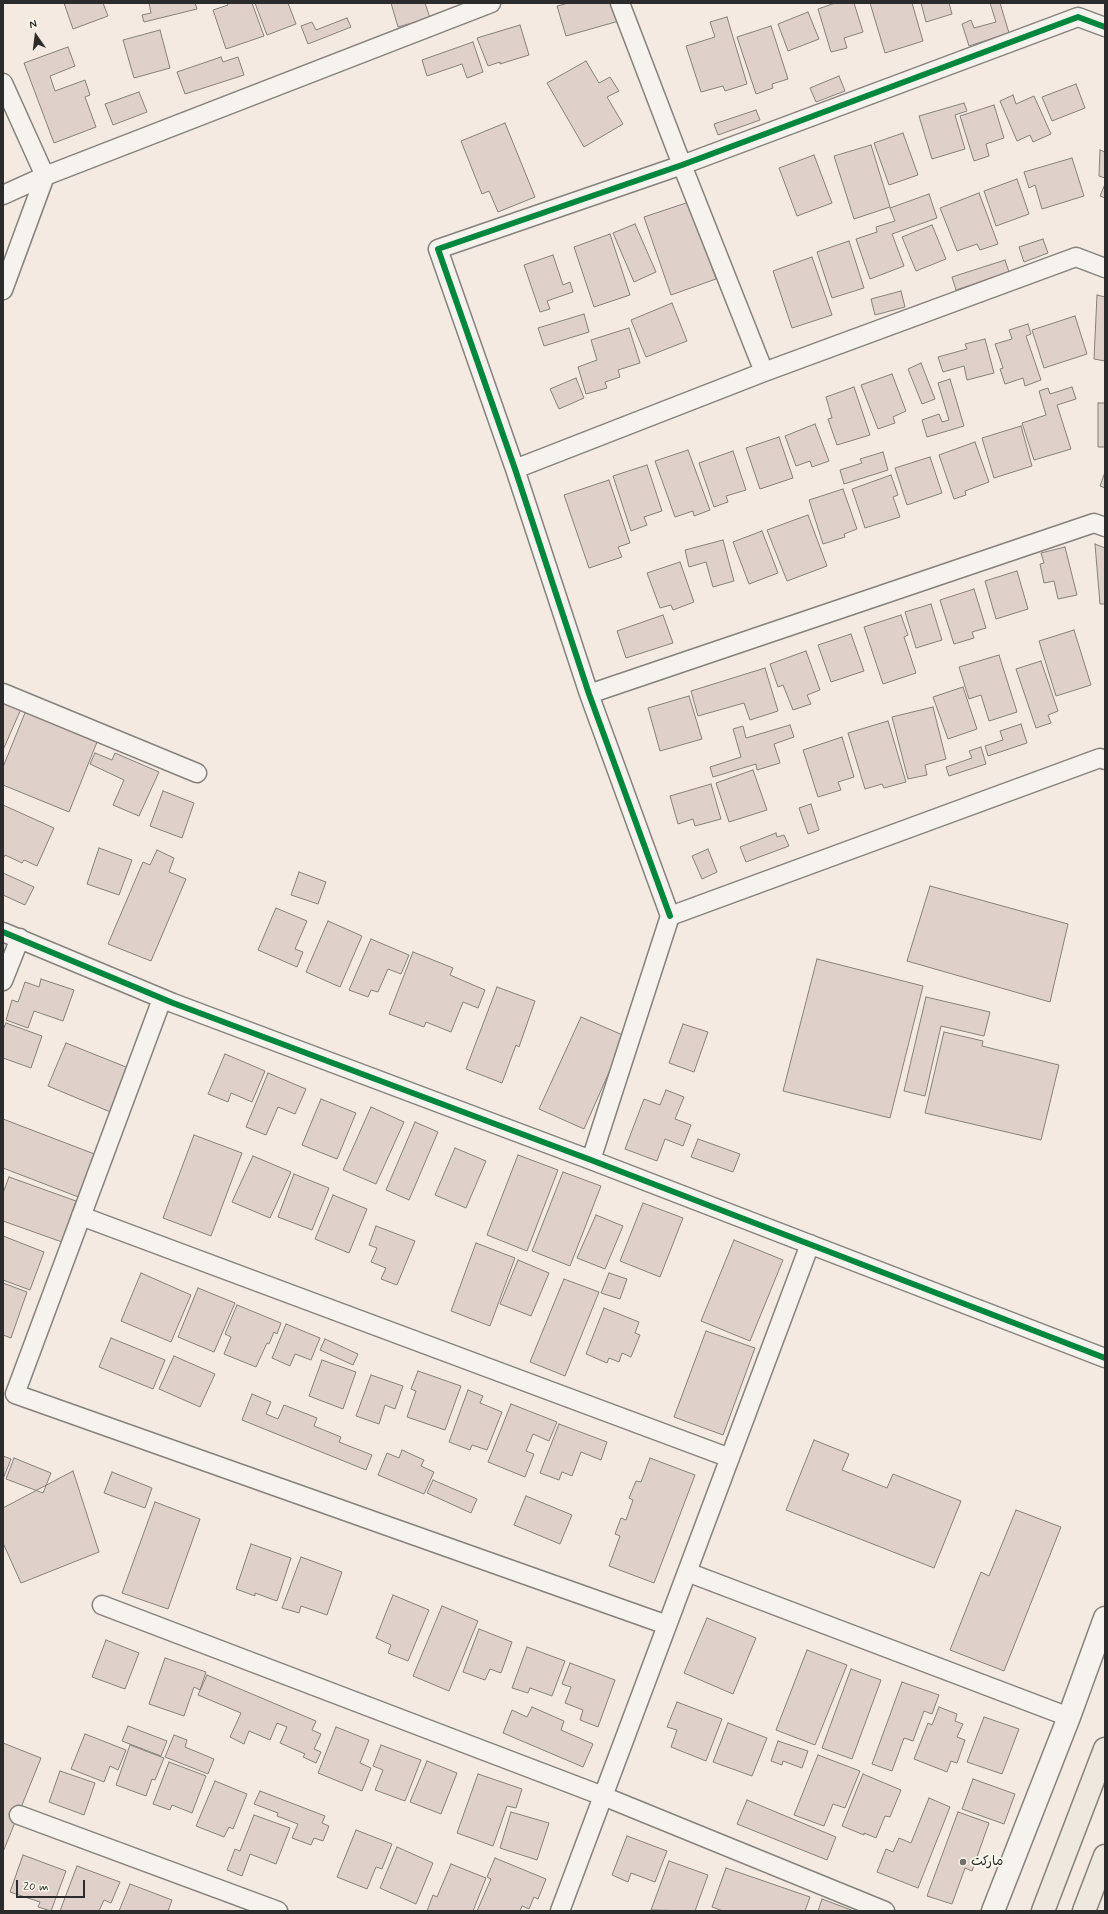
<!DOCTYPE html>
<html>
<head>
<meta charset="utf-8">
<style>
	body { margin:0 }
	#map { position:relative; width:1108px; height:1914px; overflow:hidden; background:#f4eae1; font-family:Mynerve,sans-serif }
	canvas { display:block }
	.frame { position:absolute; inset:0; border:4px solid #2b2b2b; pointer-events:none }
	.north { position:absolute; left:16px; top:16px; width:40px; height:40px; -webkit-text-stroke:3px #fbf7ec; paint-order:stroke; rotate:346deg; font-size:11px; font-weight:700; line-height:16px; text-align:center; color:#2b2b2b }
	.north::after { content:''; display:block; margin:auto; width:14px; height:18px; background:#2b2b2b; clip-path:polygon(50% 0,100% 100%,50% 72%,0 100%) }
	.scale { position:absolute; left:16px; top:1880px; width:69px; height:18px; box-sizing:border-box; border:2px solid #2b2b2b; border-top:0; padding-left:5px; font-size:12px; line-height:14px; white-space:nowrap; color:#2b2b2b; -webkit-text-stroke:3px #fbf7ec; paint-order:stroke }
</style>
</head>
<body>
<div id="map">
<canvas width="1108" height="1914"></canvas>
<div class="frame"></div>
<div class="north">N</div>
<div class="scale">20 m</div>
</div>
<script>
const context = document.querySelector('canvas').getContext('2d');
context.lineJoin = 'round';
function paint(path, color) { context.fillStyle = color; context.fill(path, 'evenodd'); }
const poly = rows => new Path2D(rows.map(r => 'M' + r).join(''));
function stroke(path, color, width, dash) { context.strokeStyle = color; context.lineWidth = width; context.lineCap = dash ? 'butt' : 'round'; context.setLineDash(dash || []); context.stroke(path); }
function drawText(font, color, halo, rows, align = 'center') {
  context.font = font + ' Mynerve,"Playpen Sans Arabic",sans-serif'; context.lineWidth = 4; context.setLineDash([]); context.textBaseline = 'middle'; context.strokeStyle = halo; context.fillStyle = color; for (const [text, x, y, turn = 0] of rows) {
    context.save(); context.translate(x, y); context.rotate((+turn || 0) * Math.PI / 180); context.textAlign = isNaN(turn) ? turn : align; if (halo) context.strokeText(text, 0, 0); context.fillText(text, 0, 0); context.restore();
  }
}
const building = poly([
	[64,3,103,3,108,16,73,29,64,3],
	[149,3,195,3,197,9,144,22,142,15,151,13,149,3],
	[227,3,252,3,264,36,226,49,213,10,228,5,227,3],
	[255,3,288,3,296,24,267,35,255,3],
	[391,3,425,3,430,18,398,27,391,3],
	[569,3,622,3,626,19,566,36,557,6,569,3],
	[835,3,854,3,863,32,844,38,847,48,831,52,818,9,835,3],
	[870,3,912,3,923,41,885,53,870,3],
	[921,3,949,3,952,14,926,22,921,3],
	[990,3,1000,3,1009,33,969,46,962,24,971,20,974,28,996,22,990,3],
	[808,12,819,39,788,51,778,24,808,12],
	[727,17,747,84,725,91,723,86,701,92,686,46,715,37,710,22,727,17],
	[347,18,351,27,308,44,301,26,312,22,316,30,347,18],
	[520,25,529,55,500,64,500,62,488,66,477,38,520,25],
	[771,26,788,79,772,84,773,88,756,94,737,37,771,26],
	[160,30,170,68,134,78,123,40,160,30],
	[473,42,483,72,467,78,462,64,427,76,422,60,473,42],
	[68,47,75,66,50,76,55,91,85,80,90,95,85,97,96,127,54,143,24,63,68,47],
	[221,57,223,62,238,57,244,75,185,94,177,72,221,57],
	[586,61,599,83,610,77,619,91,607,97,623,124,584,147,547,83,586,61],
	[839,76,845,91,816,102,810,88,839,76],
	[1076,84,1085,108,1052,121,1042,97,1076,84],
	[139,92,147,112,113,125,105,104,139,92],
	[1013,95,1016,104,1034,96,1051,134,1033,142,1030,135,1017,141,1000,101,1013,95],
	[964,103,967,111,955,115,965,149,932,159,919,116,964,103],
	[994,105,1004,138,986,144,989,156,974,161,960,116,994,105],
	[756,110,760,120,718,135,714,124,756,110],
	[505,123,535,197,498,212,489,191,482,194,461,141,505,123],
	[903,133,918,175,889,185,874,143,903,133],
	[871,145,890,207,854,219,834,156,871,145],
	[1100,150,1105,152,1105,178,1099,176,1100,150],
	[814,155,832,203,797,216,779,168,814,155],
	[1072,158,1084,196,1042,209,1035,185,1029,188,1024,172,1072,158],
	[1017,179,1029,214,996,226,984,191,1017,179],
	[1105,184,1105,198,1100,196,1105,184],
	[979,193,998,244,980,250,977,244,957,251,940,208,979,193],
	[929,194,937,218,892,234,904,266,870,279,856,239,877,232,876,227,895,221,890,208,929,194],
	[689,202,716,279,671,295,644,217,689,202],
	[635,224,656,272,634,282,613,233,635,224],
	[932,225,946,259,916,271,902,237,932,225],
	[610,234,630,295,594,307,574,247,610,234],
	[1043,239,1048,253,1024,262,1019,247,1043,239],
	[849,241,864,288,832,298,817,252,849,241],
	[553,255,563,285,570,282,573,292,547,301,550,309,540,312,524,265,553,255],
	[812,257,832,315,792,328,773,271,812,257],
	[1005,260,1009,272,956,290,952,277,1005,260],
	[901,291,905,307,875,315,871,299,901,291],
	[1097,295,1105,297,1105,361,1094,359,1097,295],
	[672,303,687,341,646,357,631,320,672,303],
	[584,314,589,332,544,346,538,328,584,314],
	[1075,316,1087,354,1044,368,1032,330,1075,316],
	[1028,324,1031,334,1026,336,1041,380,1025,386,1023,378,1005,384,1000,369,1003,368,995,344,1012,339,1009,330,1028,324],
	[629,328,640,363,618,370,620,377,605,382,607,388,586,394,578,367,597,360,591,340,629,328],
	[985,339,994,373,967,380,964,366,943,372,938,357,967,349,965,344,985,339],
	[921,363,935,399,922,404,908,369,921,363],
	[892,374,906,411,893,417,895,423,878,429,861,385,892,374],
	[576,378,584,398,559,409,550,389,576,378],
	[950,379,964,426,927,437,922,420,939,414,942,422,949,420,938,383,950,379],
	[854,387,870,435,837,445,828,419,832,418,826,397,854,387],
	[1072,387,1076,399,1057,405,1071,449,1034,460,1022,423,1046,415,1039,391,1048,388,1050,394,1072,387],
	[1098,403,1105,403,1105,447,1098,447,1098,403],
	[815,424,829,461,812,467,810,461,796,466,785,436,815,424],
	[1021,426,1032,466,994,478,982,438,1021,426],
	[779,437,793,478,760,489,746,448,779,437],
	[975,442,989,482,965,491,966,495,954,499,939,455,975,442],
	[688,450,710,510,694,516,693,511,675,517,655,461,688,450],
	[733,451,746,490,726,496,728,502,714,507,699,463,733,451],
	[883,452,888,470,844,484,840,470,862,463,860,459,883,452],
	[930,457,942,493,907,505,895,468,930,457],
	[647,465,662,511,644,517,647,525,631,531,613,476,647,465],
	[1105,472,1105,488,1100,486,1105,472],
	[891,475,898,495,893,497,900,517,865,528,852,489,891,475],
	[609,480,630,543,618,547,622,557,589,568,564,495,609,480],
	[843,489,857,529,844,534,845,537,823,544,809,500,843,489],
	[808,515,827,566,787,581,767,530,808,515],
	[762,531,778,573,749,584,733,542,762,531],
	[723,540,734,581,713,587,706,562,689,567,685,550,723,540],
	[1095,544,1105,548,1105,604,1100,604,1095,544],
	[1065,547,1077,595,1058,599,1054,581,1044,583,1040,564,1044,563,1041,553,1065,547],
	[680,562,694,602,673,610,671,605,660,608,647,573,680,562],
	[1017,571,1028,609,996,619,985,581,1017,571],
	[974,589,986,628,972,632,974,638,954,644,940,600,974,589],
	[931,604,942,640,916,648,905,612,931,604],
	[663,615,673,643,626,658,617,631,663,615],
	[901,615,908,635,904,637,916,673,883,684,864,627,901,615],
	[1074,630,1091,685,1056,696,1039,641,1074,630],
	[851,634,864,671,831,682,818,645,851,634],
	[806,651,820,690,807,695,811,704,793,710,783,685,778,687,770,664,806,651],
	[999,655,1017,712,989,721,981,695,969,699,959,667,999,655],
	[1041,661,1058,711,1048,715,1051,723,1036,728,1016,669,1041,661],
	[765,668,778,711,750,720,744,703,698,716,691,691,765,668],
	[963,687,977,729,948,739,933,697,963,687],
	[689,696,702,739,660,751,648,708,689,696],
	[3,701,21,709,3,750,3,701],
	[933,707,946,759,925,765,927,775,908,779,892,717,933,707],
	[27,708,99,737,69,812,3,785,3,767,27,708],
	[888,721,906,782,884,788,882,784,865,789,848,733,888,721],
	[1021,724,1027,743,988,756,985,746,1003,740,1000,731,1021,724],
	[790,725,794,737,774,744,780,763,757,770,756,764,713,777,710,767,741,757,733,729,743,726,746,738,790,725],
	[842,737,854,777,838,782,841,790,818,797,803,750,842,737],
	[981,747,986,764,949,776,946,767,972,758,969,751,981,747],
	[95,753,112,760,115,753,159,772,139,816,113,805,124,780,90,764,95,753],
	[753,770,767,810,729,822,716,783,753,770],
	[711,784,721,819,695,826,693,819,678,824,670,796,711,784],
	[163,791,194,803,182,838,150,826,163,791],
	[811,804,819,830,808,834,799,808,811,804],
	[3,805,54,828,37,866,24,860,22,863,5,855,3,859,3,805],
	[776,833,777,837,784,835,789,846,746,862,740,847,776,833],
	[99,848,132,860,119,895,87,884,99,848],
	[708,849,717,872,702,879,692,856,708,849],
	[157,850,174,858,169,872,186,879,151,961,108,944,143,862,150,865,157,850],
	[299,872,326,882,318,904,291,895,299,872],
	[3,873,34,887,25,905,3,895,3,873],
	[930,886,1068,924,1050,1002,907,961,930,886],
	[276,908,307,921,295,949,303,952,297,967,258,950,276,908],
	[328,921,362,936,340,987,306,972,328,921],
	[371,939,409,955,401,974,388,969,378,992,371,990,368,997,349,990,371,939],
	[413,952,453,968,450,975,485,990,478,1008,463,1002,451,1032,426,1022,424,1027,389,1014,413,952],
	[817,959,923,986,890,1118,783,1091,817,959],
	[41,979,74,990,63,1021,34,1011,28,1028,6,1020,12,1000,18,1002,25,982,39,987,41,979],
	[497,987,535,1001,519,1047,516,1045,502,1083,466,1069,497,987],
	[926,997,990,1012,984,1036,941,1026,925,1096,904,1091,926,997],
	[581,1017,625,1036,584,1129,539,1109,581,1017],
	[6,1023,42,1036,31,1068,3,1058,3,1030,6,1023],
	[683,1024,708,1032,694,1072,669,1063,683,1024],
	[944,1032,983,1041,982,1046,1059,1065,1041,1140,925,1113,944,1032],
	[66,1043,131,1069,113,1113,48,1086,66,1043],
	[225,1054,265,1071,252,1102,231,1093,228,1102,208,1094,225,1054],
	[268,1073,306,1089,295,1114,278,1107,266,1135,246,1127,268,1073],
	[666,1090,684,1097,675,1119,691,1125,683,1146,665,1139,657,1161,625,1149,644,1099,660,1105,666,1090],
	[321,1099,356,1113,337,1159,302,1145,321,1099],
	[371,1107,404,1122,376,1184,343,1170,371,1107],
	[3,1119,97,1155,81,1198,3,1168,3,1119],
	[415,1122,438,1132,409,1200,386,1190,415,1122],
	[194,1135,242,1153,211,1236,163,1218,194,1135],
	[698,1139,740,1154,733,1172,691,1157,698,1139],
	[455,1148,486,1161,466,1208,435,1195,455,1148],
	[518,1155,558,1170,527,1251,487,1235,518,1155],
	[253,1156,291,1172,270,1218,232,1202,253,1156],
	[563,1172,601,1186,570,1266,532,1251,563,1172],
	[294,1174,329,1188,312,1230,278,1217,294,1174],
	[9,1177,76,1201,62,1242,3,1221,3,1193,9,1177],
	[333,1195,367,1209,349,1253,315,1239,333,1195],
	[643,1203,683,1218,660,1277,620,1261,643,1203],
	[596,1215,623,1226,605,1269,577,1258,596,1215],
	[376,1226,415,1241,397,1285,381,1279,386,1268,371,1262,377,1248,369,1245,376,1226],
	[3,1236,44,1252,30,1290,3,1280,3,1236],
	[734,1240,783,1260,750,1341,701,1321,734,1240],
	[476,1243,515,1258,490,1326,451,1311,476,1243],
	[518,1260,549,1273,531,1316,500,1304,518,1260],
	[141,1273,191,1295,171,1342,121,1321,141,1273],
	[609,1273,627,1279,620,1299,601,1293,609,1273],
	[564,1279,599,1292,565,1376,530,1362,564,1279],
	[3,1283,27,1292,11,1338,3,1335,3,1283],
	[198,1288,235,1303,214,1352,178,1337,198,1288],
	[237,1305,281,1323,277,1334,274,1332,269,1344,267,1343,256,1367,224,1354,231,1337,225,1334,237,1305],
	[604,1308,639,1322,635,1333,640,1335,631,1357,622,1353,619,1362,609,1358,607,1363,586,1354,604,1308],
	[286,1324,320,1338,311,1360,295,1354,290,1366,272,1358,286,1324],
	[706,1331,755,1348,723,1435,674,1417,706,1331],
	[111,1338,165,1360,153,1389,99,1367,111,1338],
	[325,1339,358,1354,353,1365,320,1350,325,1339],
	[174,1356,215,1374,200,1407,159,1389,174,1356],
	[322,1360,356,1372,343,1409,309,1396,322,1360],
	[418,1371,461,1386,445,1430,407,1417,416,1391,411,1389,418,1371],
	[371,1375,403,1386,395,1409,385,1405,379,1424,356,1416,371,1375],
	[468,1390,483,1396,480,1403,502,1412,487,1450,472,1445,470,1450,449,1442,468,1390],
	[252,1394,271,1402,266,1414,278,1419,284,1405,317,1418,314,1426,341,1437,339,1442,372,1455,366,1470,242,1420,252,1394],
	[511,1404,557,1422,549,1441,533,1434,526,1451,534,1454,525,1477,488,1462,511,1404],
	[559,1424,607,1442,601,1460,581,1452,572,1476,562,1472,559,1480,540,1473,559,1424],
	[814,1440,849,1454,842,1470,887,1488,893,1474,961,1501,934,1568,786,1510,814,1440],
	[402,1450,424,1460,421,1466,434,1472,424,1494,378,1475,387,1453,399,1458,402,1450],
	[3,1456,11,1459,3,1479,3,1456],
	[14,1458,51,1473,43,1493,6,1479,14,1458],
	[650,1458,695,1475,654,1583,609,1566,620,1536,615,1534,621,1518,626,1520,633,1500,629,1498,636,1481,641,1482,650,1458],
	[73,1471,99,1552,21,1583,3,1543,3,1508,73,1471],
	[112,1472,152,1488,145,1508,104,1493,112,1472],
	[433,1480,477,1499,471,1513,427,1493,433,1480],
	[526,1496,572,1515,560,1544,514,1525,526,1496],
	[155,1502,200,1519,168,1609,122,1593,155,1502],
	[1016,1510,1061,1527,1004,1671,950,1650,981,1572,989,1576,1016,1510],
	[251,1544,291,1558,277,1601,255,1593,255,1596,236,1589,251,1544],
	[301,1557,342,1572,327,1615,301,1606,299,1613,282,1608,301,1557],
	[393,1595,429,1610,408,1661,388,1653,391,1645,376,1638,393,1595],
	[442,1606,478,1621,449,1691,413,1676,442,1606],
	[707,1618,756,1638,733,1694,684,1673,707,1618],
	[479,1629,512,1642,501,1673,490,1669,485,1680,463,1672,479,1629],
	[106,1640,139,1653,125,1689,92,1677,106,1640],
	[527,1647,565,1661,552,1696,530,1688,528,1693,512,1688,527,1647],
	[807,1650,847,1665,815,1745,776,1730,807,1650],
	[165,1658,206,1672,200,1690,194,1687,184,1716,149,1704,165,1658],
	[570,1663,615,1680,598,1727,580,1720,583,1710,565,1703,571,1687,562,1684,570,1663],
	[851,1669,881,1680,852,1759,822,1748,851,1669],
	[207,1675,316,1721,312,1730,321,1734,314,1749,321,1752,316,1763,303,1757,305,1754,280,1743,287,1727,277,1723,270,1740,249,1731,244,1744,230,1737,241,1713,198,1695,207,1675],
	[902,1682,939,1695,932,1714,924,1711,913,1741,904,1738,892,1771,872,1764,902,1682],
	[677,1702,722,1719,706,1761,671,1747,677,1730,667,1727,677,1702],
	[532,1707,564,1721,561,1730,593,1744,583,1767,503,1733,512,1710,527,1717,532,1707],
	[939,1707,957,1714,955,1721,963,1724,957,1737,965,1740,957,1763,951,1761,947,1772,914,1759,928,1723,932,1725,939,1707],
	[984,1717,1019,1729,1002,1774,967,1762,984,1717],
	[728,1723,767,1738,752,1776,713,1762,728,1723],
	[128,1726,167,1741,161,1756,122,1741,128,1726],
	[336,1727,369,1740,360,1763,371,1768,362,1791,318,1773,336,1727],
	[85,1734,126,1750,118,1770,110,1766,104,1782,71,1769,85,1734],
	[174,1735,187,1740,185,1747,214,1759,208,1774,165,1757,174,1735],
	[778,1741,808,1751,802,1768,783,1761,782,1765,771,1761,778,1741],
	[3,1743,41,1758,3,1852,3,1743],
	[130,1745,164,1758,155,1780,152,1779,146,1796,116,1785,130,1745],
	[381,1745,421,1760,405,1801,375,1790,383,1770,373,1766,381,1745],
	[818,1755,860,1771,845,1808,833,1804,824,1826,794,1815,818,1755],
	[427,1761,457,1773,441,1814,410,1802,427,1761],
	[169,1762,206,1776,192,1813,172,1805,170,1810,153,1804,169,1762],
	[60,1771,95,1783,84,1815,49,1802,60,1771],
	[478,1774,522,1789,516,1808,507,1806,493,1846,457,1833,478,1774],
	[863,1774,901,1790,890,1817,885,1816,876,1838,864,1833,864,1835,842,1826,863,1774],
	[973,1779,1015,1794,1004,1824,962,1809,973,1779],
	[215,1781,247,1794,233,1829,229,1827,224,1837,196,1826,215,1781],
	[260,1791,325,1816,322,1823,329,1826,323,1841,314,1838,311,1845,292,1838,298,1824,277,1816,278,1813,254,1804,260,1791],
	[929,1798,950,1807,918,1888,877,1872,886,1849,893,1852,899,1838,911,1843,929,1798],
	[747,1800,836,1837,827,1860,737,1824,747,1800],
	[511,1812,549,1823,537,1860,500,1848,511,1812],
	[958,1812,989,1823,972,1871,965,1868,952,1904,927,1896,958,1812],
	[254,1815,290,1828,276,1864,250,1854,242,1876,227,1870,235,1849,240,1851,254,1815],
	[356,1830,392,1844,382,1869,376,1867,367,1889,337,1877,356,1830],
	[627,1836,667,1851,655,1882,631,1873,628,1882,612,1875,627,1836],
	[397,1847,433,1863,416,1904,380,1888,397,1847],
	[23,1855,66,1871,51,1911,38,1907,40,1902,10,1892,23,1855],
	[495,1858,546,1879,538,1899,534,1897,529,1909,522,1906,520,1911,477,1911,491,1879,487,1877,495,1858],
	[669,1861,708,1875,695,1911,651,1910,669,1861],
	[451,1864,486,1878,473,1911,427,1911,433,1895,437,1897,451,1864],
	[77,1866,120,1882,111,1903,104,1900,99,1911,60,1911,77,1866],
	[726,1868,810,1897,805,1911,723,1911,712,1907,726,1868],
	[130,1884,172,1900,168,1911,119,1911,130,1884],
	[822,1899,854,1911,818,1911,822,1899]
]);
paint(building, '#dfd1c9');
stroke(building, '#85817d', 1);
const minor = poly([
	[620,3,682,165,764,372],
	[3,83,45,176,3,290],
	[3,195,45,176,491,3],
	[515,469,764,372,1076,257,1105,268],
	[3,693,197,773],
	[589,694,1094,523,1105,527],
	[670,916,589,694,515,469,438,249,682,165,1078,17,1105,27],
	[3,932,173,1003,591,1160,1105,1358],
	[3,981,20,938],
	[162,999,15,1394,667,1625],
	[591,1160,670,916,1100,758,1105,760],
	[81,1216,730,1458],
	[687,1572,1069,1717],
	[102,1605,603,1796,885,1911],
	[19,1815,278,1911],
	[560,1911,810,1244]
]);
const tertiary = poly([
	[993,1911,1069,1717,1105,1618]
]);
const primary = poly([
	[1043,1911,1105,1749],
	[1084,1911,1105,1856]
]);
stroke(minor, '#85817d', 21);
stroke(tertiary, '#85817d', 25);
stroke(primary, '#85817d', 25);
stroke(minor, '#f6f3ef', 18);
stroke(tertiary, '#f6f3ef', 22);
stroke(primary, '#eee8df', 22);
stroke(poly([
	[670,916,589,694,515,469,438,249,682,165,1078,17,1105,27],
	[3,932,173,1003,591,1160,1105,1358]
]), '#00873e', 6);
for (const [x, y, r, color] of [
	[963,1862,4,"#716e6b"]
]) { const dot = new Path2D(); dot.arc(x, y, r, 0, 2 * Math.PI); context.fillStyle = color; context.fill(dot); stroke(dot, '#fbf7ec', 1.5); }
drawText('13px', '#2b2b2b', '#fbf7ec', [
	["مارکت",971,1862]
], 'left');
</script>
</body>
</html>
